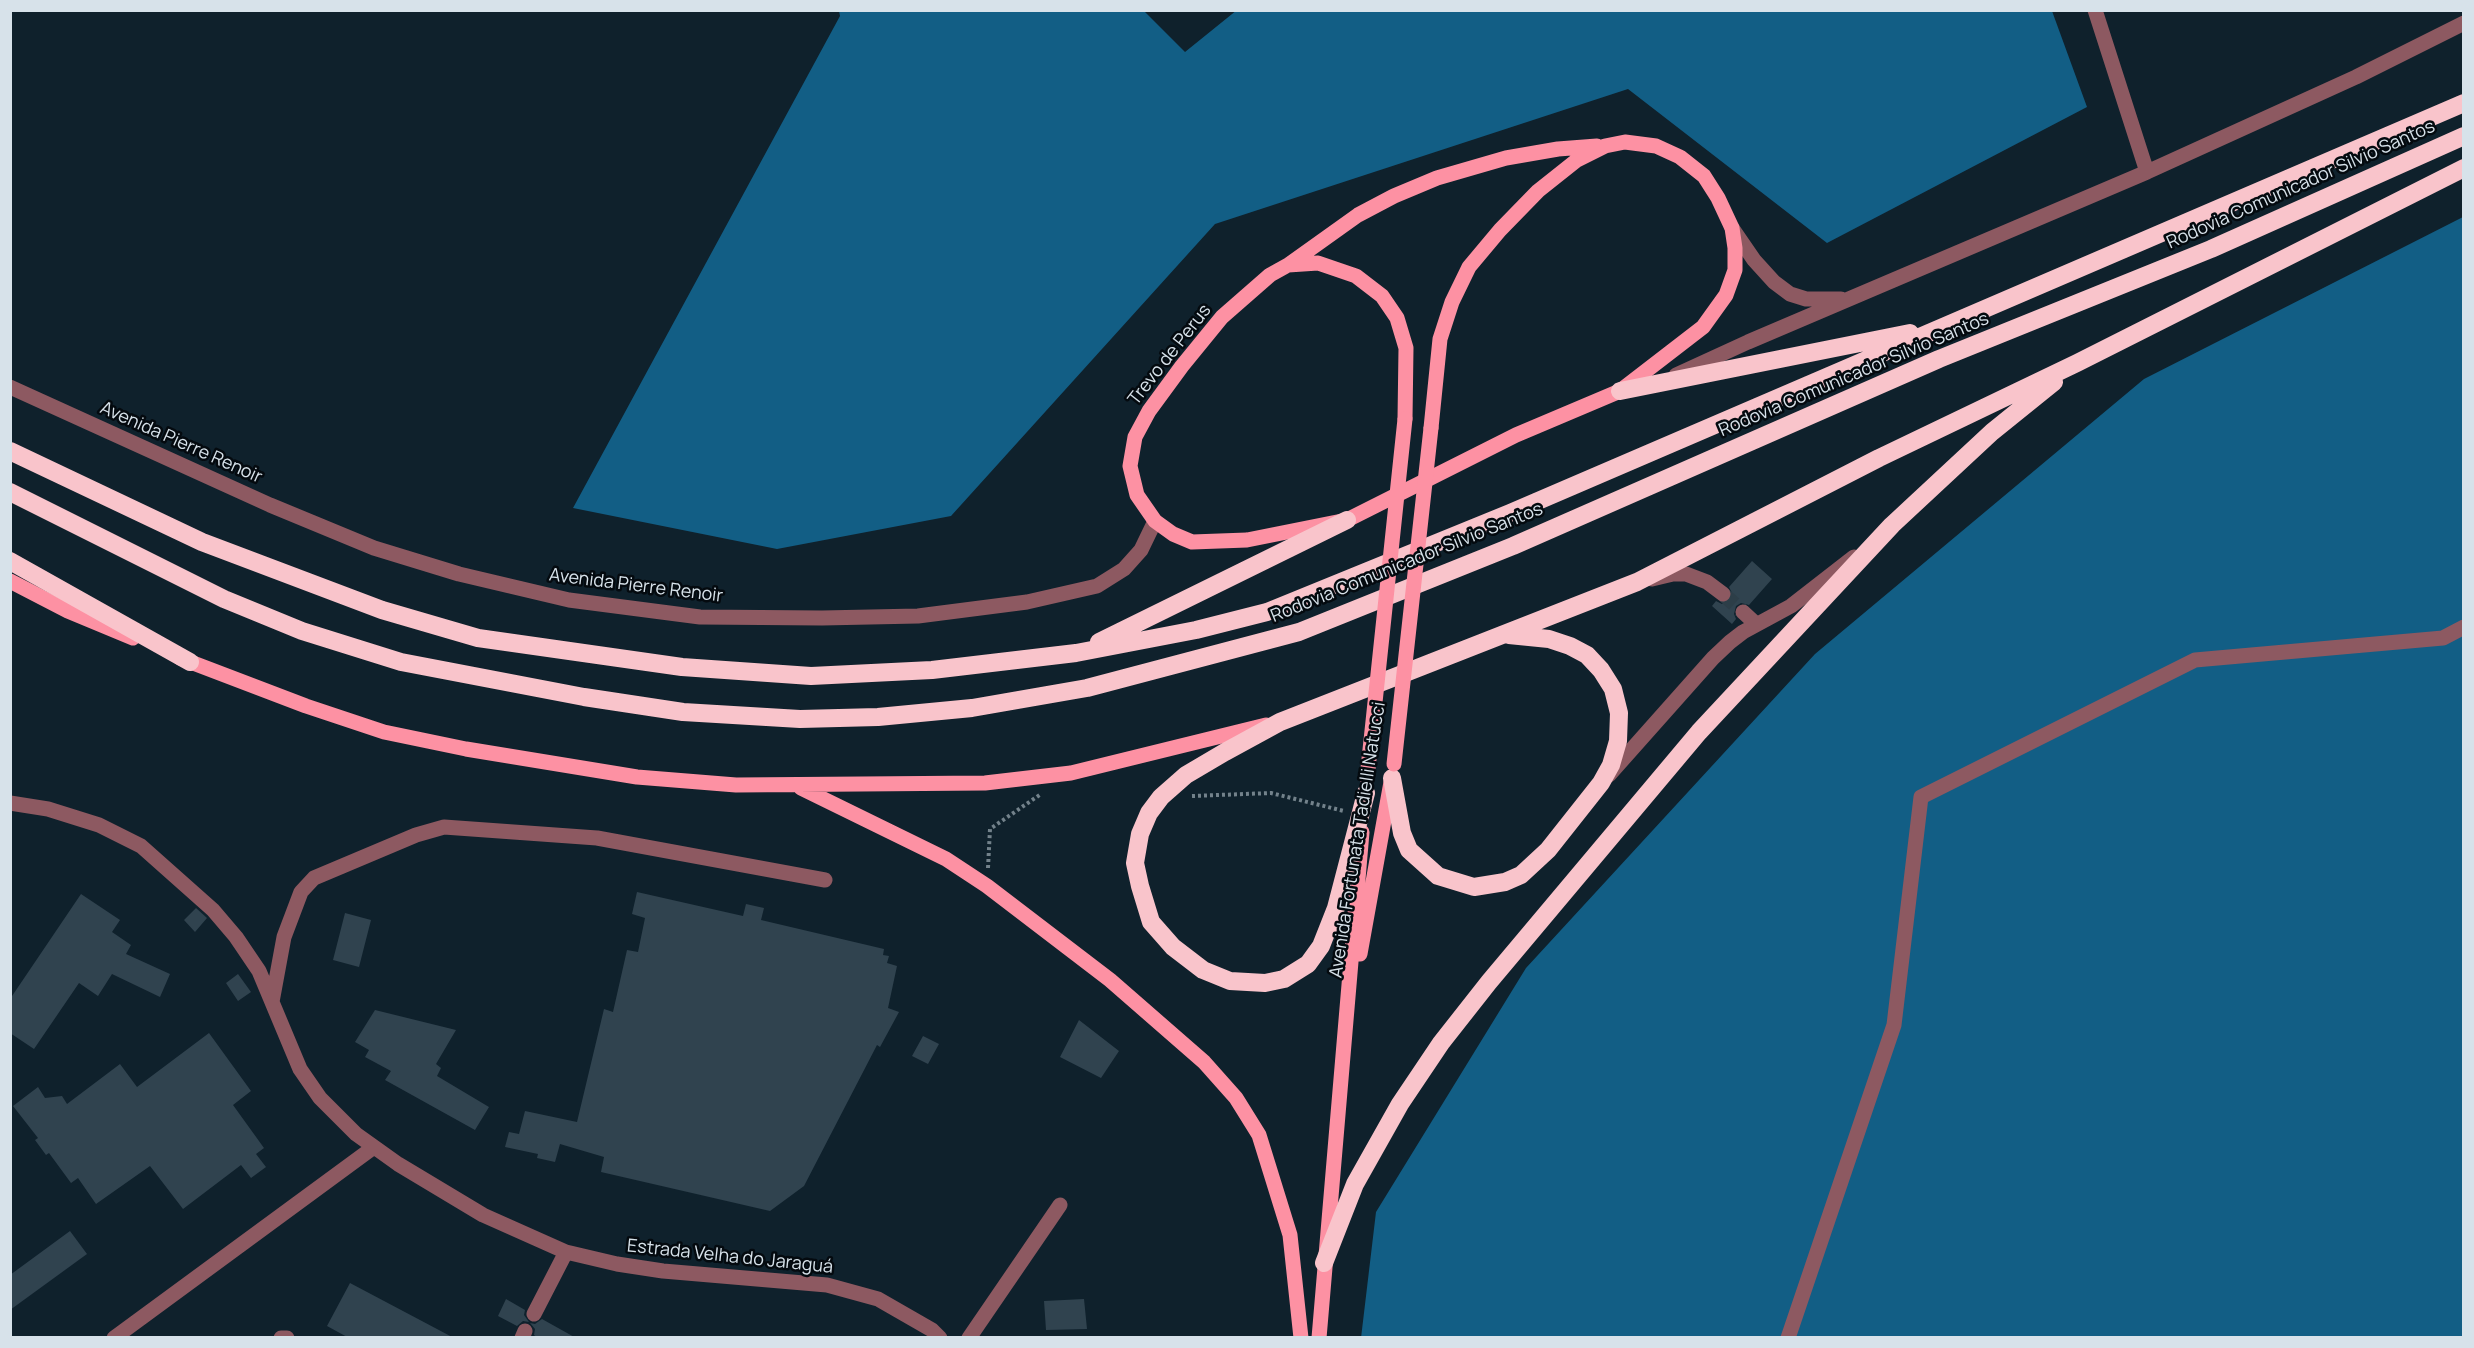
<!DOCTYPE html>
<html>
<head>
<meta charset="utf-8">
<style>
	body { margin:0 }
	#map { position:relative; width:2474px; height:1348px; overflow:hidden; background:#0f212c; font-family:Manrope,sans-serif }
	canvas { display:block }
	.frame { position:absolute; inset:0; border:12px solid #d7e2ea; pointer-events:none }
</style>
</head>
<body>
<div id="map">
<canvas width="2474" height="1348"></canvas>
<div class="frame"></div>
</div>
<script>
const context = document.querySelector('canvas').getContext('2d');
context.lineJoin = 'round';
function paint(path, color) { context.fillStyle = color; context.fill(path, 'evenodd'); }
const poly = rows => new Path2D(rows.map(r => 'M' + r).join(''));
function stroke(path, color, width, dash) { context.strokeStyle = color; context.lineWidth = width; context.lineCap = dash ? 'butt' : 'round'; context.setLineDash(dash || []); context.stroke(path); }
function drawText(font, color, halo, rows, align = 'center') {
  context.font = font + ' Manrope,sans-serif'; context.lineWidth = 5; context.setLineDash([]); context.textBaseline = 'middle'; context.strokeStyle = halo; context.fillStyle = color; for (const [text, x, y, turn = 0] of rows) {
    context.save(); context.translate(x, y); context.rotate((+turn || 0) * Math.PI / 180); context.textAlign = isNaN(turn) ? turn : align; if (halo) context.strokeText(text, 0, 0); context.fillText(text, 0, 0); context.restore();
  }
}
paint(poly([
	[1237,10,2052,11,2087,107,1827,243,1628,89,1215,224,951,516,777,549,573,508,840,16,839,11,1144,11,1185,52],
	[2463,217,2463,1337,1361,1338,1376,1212,1526,968,1815,654,2144,379]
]), '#125e85');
paint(poly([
	[1752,561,1772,579,1749,605,1741,603,1736,606,1734,614,1736,619,1732,624,1712,606,1716,601,1722,604,1730,600,1733,595,1729,587],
	[637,892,743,916,746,904,764,908,761,920,884,949,883,955,889,956,887,963,897,966,888,1008,899,1012,880,1047,877,1045,804,1186,770,1211,601,1172,604,1157,560,1144,555,1162,537,1158,538,1154,505,1147,509,1132,519,1134,525,1111,577,1122,604,1009,613,1012,627,950,638,952,645,918,632,914],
	[81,894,120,920,112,932,131,945,126,954,170,974,160,997,112,974,98,996,79,983,34,1049,10,1033,10,999],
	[196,908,207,918,195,932,184,920],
	[345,913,371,920,359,967,333,960],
	[238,974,251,992,238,1001,226,983],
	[375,1010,456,1030,436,1064,441,1068,437,1076,489,1107,475,1130,385,1080,391,1071,365,1057,369,1050,355,1042],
	[1079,1020,1119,1051,1101,1078,1060,1057],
	[209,1033,251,1091,233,1105,264,1148,256,1154,266,1167,251,1178,241,1165,183,1209,150,1166,96,1204,78,1178,71,1183,49,1153,46,1155,35,1140,38,1138,13,1106,38,1087,45,1098,62,1096,67,1104,120,1064,137,1087],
	[923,1036,939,1044,928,1064,912,1056],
	[70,1231,87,1254,10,1310,10,1275],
	[350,1283,454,1338,349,1338,327,1326],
	[506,1299,525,1310,524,1315,529,1322,523,1321,517,1326,498,1316],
	[1084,1299,1087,1329,1046,1330,1044,1301],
	[542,1319,576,1338,538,1338,534,1335,535,1329,530,1323,535,1324]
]), '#30434f');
stroke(poly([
	[1723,594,1743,612]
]), '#2d3e48', 15, [15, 8]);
stroke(poly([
	[1192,796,1271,793,1344,811],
	[988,868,990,829,1041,794]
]), '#73828b', 4, [3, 3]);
stroke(poly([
	[2095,10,2147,172],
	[1732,228,1754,260,1774,282,1790,294,1806,299,1841,299],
	[1676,375,1748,342,2147,172,2356,77,2464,23],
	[10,387,270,505,374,548,459,574,569,600,700,617,822,618,918,616,1027,602,1097,586,1124,569,1141,550,1155,521],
	[1652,579,1673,574,1686,574,1707,582,1723,594],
	[1743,612,1756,624],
	[1609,775,1713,658,1730,642,1743,632,1791,606,1854,557],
	[10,803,48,809,99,825,141,846,213,910,236,937,259,971,300,1069,320,1098,356,1134,398,1164,483,1215,566,1252,617,1264,663,1271,827,1285,878,1299,932,1330,940,1338],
	[272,1002,284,937,301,892,314,878,416,835,444,827,597,838,825,880],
	[534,1314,566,1252],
	[114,1338,374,1147],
	[281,1338,287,1338],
	[522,1338,525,1331],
	[969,1338,1060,1205],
	[1788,1338,1894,1025,1921,797,2195,660,2443,638,2464,627]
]), '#8d5961', 15);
stroke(poly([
	[1288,265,1358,215,1394,196,1437,178,1506,158,1558,149,1597,146],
	[1405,419,1406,348,1397,318,1382,296,1356,276,1318,263,1288,265,1270,275,1222,317,1182,366,1149,411,1135,437,1130,466,1137,495,1155,521,1173,534,1192,542,1247,540,1347,520,1516,435,1620,391,1703,327,1726,295,1735,270,1735,248,1732,228,1718,198,1704,176,1680,157,1656,146,1625,142,1605,146,1577,160,1538,191,1500,230,1469,267,1452,302,1440,339,1431,428],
	[10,581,68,611,133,638],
	[180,658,306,706,384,732,466,749,637,777,736,785,985,783,1071,773,1266,725],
	[801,788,946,859,987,886,1110,980,1204,1062,1236,1098,1259,1135,1290,1235,1301,1338],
	[1360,954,1391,782],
	[1319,1338,1362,832]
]), '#fd91a3', 15);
stroke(poly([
	[1620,391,1910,333],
	[10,451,202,542,382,610,478,638,682,667,811,676,932,670,1076,653,1196,630,1267,612,1510,513,2464,103],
	[10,492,224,599,302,631,401,662,584,697,683,712,800,719,878,717,972,708,1087,688,1299,632,1513,546,1939,359,2211,249,2464,136],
	[10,561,190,662],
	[1099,642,1347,520],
	[1392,778,1402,833,1409,850,1438,876,1474,887,1505,882,1521,875,1548,850,1601,783,1611,765,1618,741,1619,713,1613,689,1601,670,1587,655,1570,646,1549,639,1509,635],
	[1366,793,1336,908,1321,946,1308,964,1284,979,1265,983,1230,981,1203,970,1173,947,1151,922,1140,886,1135,863,1140,834,1149,813,1161,797,1186,775,1225,752,1280,722,1637,582,1879,458,2077,363,2464,168],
	[1324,1263,1355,1184,1400,1104,1441,1043,1489,982,1699,732,1892,525,1992,432,2054,382]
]), '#f9c4cb', 18);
stroke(poly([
	[1394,764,1431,428],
	[1367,778,1405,419]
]), '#fd91a3', 15);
drawText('18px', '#d7e2ea', '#040a0f', [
	["Rodovia Comunicador Silvio Santos",2301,185,-24],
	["Trevo de Perus",1170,355,-52],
	["Rodovia Comunicador Silvio Santos",1854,375,-23],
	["Avenida Pierre Renoir",181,443,24],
	["Rodovia Comunicador Silvio Santos",1407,563,-22],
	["Avenida Pierre Renoir",636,586,7],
	["Avenida Fortunata Tadielli Natucci",1358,840,-81],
	["Estrada Velha do Jaraguá",730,1257,6]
]);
</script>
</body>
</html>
